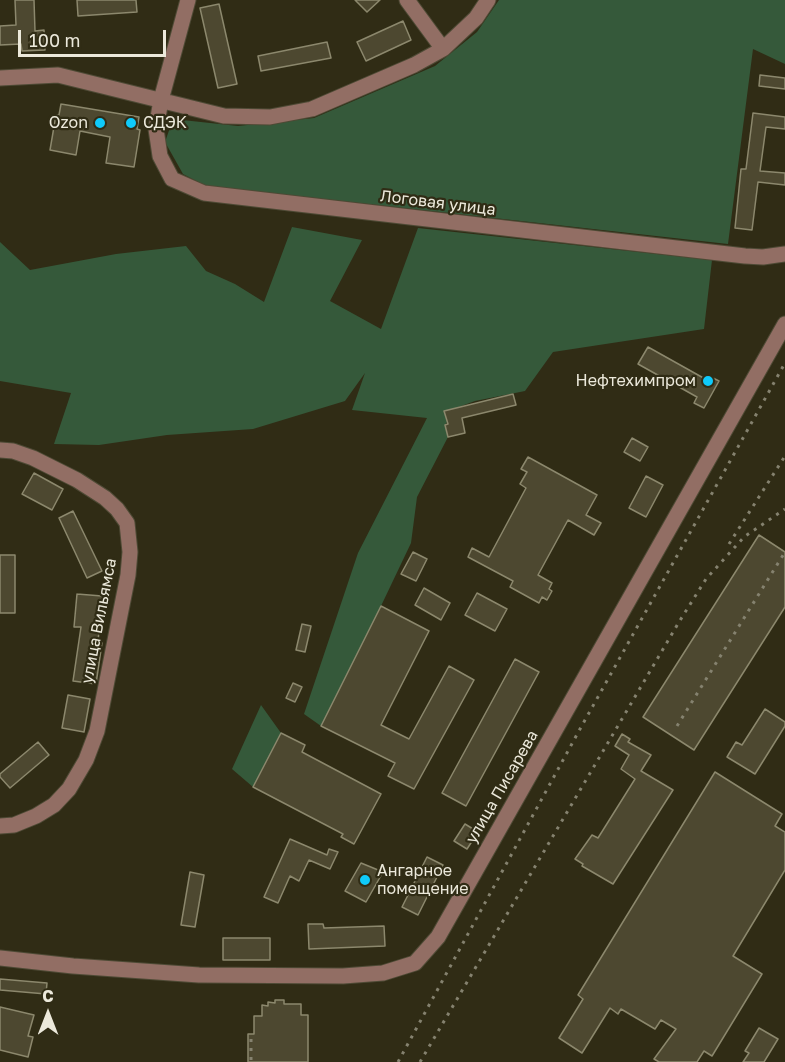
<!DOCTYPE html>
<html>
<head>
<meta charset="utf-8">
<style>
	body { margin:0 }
	#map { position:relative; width:785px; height:1062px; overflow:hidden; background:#302c15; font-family:"Golos Text",sans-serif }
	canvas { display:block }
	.north { position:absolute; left:18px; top:984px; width:60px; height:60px; -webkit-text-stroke:4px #302c15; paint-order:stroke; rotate:0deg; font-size:16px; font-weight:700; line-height:24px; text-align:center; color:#ece9db }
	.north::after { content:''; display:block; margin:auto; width:21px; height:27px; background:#ece9db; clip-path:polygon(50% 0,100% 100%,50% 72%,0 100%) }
	.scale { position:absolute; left:18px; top:30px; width:148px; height:27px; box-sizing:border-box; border:3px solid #ece9db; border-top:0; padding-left:8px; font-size:18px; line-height:21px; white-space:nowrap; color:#ece9db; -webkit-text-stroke:4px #302c15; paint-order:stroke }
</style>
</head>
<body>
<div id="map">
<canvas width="785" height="1062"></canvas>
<div class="north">С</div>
<div class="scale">100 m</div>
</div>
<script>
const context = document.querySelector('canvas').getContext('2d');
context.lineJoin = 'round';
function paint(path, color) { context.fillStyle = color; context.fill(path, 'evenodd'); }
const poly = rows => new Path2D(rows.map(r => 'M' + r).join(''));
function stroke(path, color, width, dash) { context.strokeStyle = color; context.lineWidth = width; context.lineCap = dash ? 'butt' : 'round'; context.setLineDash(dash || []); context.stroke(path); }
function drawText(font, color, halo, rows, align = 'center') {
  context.font = font + ' "Golos Text",sans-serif'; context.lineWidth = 4.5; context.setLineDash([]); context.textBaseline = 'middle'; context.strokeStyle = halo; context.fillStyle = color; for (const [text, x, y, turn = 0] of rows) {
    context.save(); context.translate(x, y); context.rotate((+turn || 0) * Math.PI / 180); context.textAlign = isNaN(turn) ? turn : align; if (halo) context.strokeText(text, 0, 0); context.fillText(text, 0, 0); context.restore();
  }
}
paint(poly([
	[499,0,785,0,785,64,753,49,728,244,206,186,183,174,165,142,173,119,238,126,314,118,435,66,477,32],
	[292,227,362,240,330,301,381,329,418,228,712,260,704,329,553,352,525,391,475,401,445,412,447,422,445,425,448,437,417,497,411,543,381,606,321,726,304,714,358,553,427,418,352,410,365,373,345,401,253,429,167,435,99,445,54,444,71,393,0,381,0,242,30,270,116,254,186,246,206,271,235,284,264,302],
	[261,705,281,733,253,787,232,769]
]), '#35593a');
const building = poly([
	[15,0,34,0,35,31,44,30,45,50,22,51,21,44,0,45,0,26,16,25,15,0],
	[77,0,136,0,137,12,78,16,77,0],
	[355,0,380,0,367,12,355,0],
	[219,4,237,84,218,88,200,8,219,4],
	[403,21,411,40,366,61,357,42,403,21],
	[327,42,331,58,261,71,258,56,327,42],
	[760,75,785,78,785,89,759,86,760,75],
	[61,104,139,117,137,129,140,130,134,167,106,163,110,137,80,131,76,155,50,150,56,115,59,115,61,104],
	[753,113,785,117,785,129,766,127,760,171,785,173,785,185,758,182,752,230,735,228,741,169,746,169,753,113],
	[648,347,707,380,709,376,719,381,704,408,694,403,697,397,638,364,648,347],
	[513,394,516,405,462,418,465,433,448,437,445,425,448,424,444,411,513,394],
	[632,438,648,447,640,461,624,452,632,438],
	[528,457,597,495,586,515,601,523,594,535,568,520,538,575,552,583,549,589,552,591,547,600,542,597,539,603,510,587,513,581,468,557,472,548,489,557,526,488,520,484,527,472,521,469,528,457],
	[34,473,63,489,52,510,22,494,34,473],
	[646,476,663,485,646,517,629,508,646,476],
	[73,511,102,571,87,578,59,518,73,511],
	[759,535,785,552,785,607,694,750,643,717,759,535],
	[413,552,427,559,416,581,401,574,413,552],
	[0,555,15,555,15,613,0,613,0,555],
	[424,588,450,603,441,620,415,605,424,588],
	[477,593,507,609,495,631,465,615,477,593],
	[77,594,102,596,98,642,102,643,96,684,73,681,81,627,74,627,77,594],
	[381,606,429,631,381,725,409,739,449,666,474,680,414,789,388,776,395,763,321,726,381,606],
	[302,624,311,626,305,652,296,650,302,624],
	[515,659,539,672,466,806,442,793,515,659],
	[293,683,302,687,295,702,286,698,293,683],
	[68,695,90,699,84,732,62,728,68,695],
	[765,709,785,722,785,726,755,774,727,757,736,742,742,745,765,709],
	[281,733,305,745,302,752,381,794,354,844,341,837,343,834,253,787,281,733],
	[622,734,630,739,628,742,651,755,641,771,673,790,613,884,582,866,583,864,575,859,592,835,598,838,635,779,621,769,629,755,615,746,622,734],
	[38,742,49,755,10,788,0,777,0,774,38,742],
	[715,772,782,814,775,826,785,832,785,870,733,956,762,974,712,1056,704,1051,697,1062,659,1062,654,1059,676,1029,661,1020,655,1029,621,1009,618,1014,610,1008,582,1053,559,1038,583,999,578,995,715,772],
	[465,824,478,832,467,849,454,841,465,824],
	[290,839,327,855,329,849,338,852,330,869,309,860,299,881,290,876,278,903,264,897,290,839],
	[427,857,443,865,418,915,402,907,427,857],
	[361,863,383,872,366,902,345,891,361,863],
	[190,872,204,875,195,927,181,925,190,872],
	[308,924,323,924,324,928,384,926,385,946,309,949,308,924],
	[223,938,270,938,270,960,223,960,223,938],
	[0,979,47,983,46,994,0,990,0,979],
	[275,1000,284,1000,284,1004,301,1004,301,1015,308,1015,308,1062,248,1062,248,1034,254,1034,254,1016,262,1016,262,1005,268,1006,268,1002,275,1003,275,1000],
	[0,1007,34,1015,28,1036,33,1037,28,1057,0,1050,0,1007],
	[759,1028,778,1039,764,1062,743,1062,749,1053,745,1051,759,1028]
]);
paint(building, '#4d4830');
stroke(building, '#8c886d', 1.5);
const minor = poly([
	[188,0,161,100,156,129,160,156,172,179,204,193,745,256,763,257,785,254],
	[407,0,443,49],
	[0,78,58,75,224,116,270,117,312,109,414,65,443,49,476,18,488,0],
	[0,450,13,451,33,458,77,480,105,498,117,509,127,523,130,552,128,575,97,731,86,760,69,789,54,805,36,816,14,825,0,826],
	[0,958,73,966,199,975,343,976,383,973,415,963,438,937,785,324]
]);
stroke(minor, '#4e4a35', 17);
stroke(minor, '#926e64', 15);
stroke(poly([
	[729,544,785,456],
	[677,726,785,552],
	[251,1039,251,1062],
	[398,1062,580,729,785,363],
	[420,1062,679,622,706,579,744,537,785,509]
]), '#85826f', 3, [3, 6]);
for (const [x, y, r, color] of [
	[100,123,6,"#0fcafa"],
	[131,123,6,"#0fcafa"],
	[708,381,6,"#0fcafa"],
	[365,880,6,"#0fcafa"]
]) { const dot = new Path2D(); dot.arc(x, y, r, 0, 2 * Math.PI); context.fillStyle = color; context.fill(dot); stroke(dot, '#302c15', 2); }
drawText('16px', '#ece9db', '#302c15', [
	["Ozon",88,123],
	["СДЭК",143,123,"left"],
	["Нефтехимпром",696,381],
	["Ангарное",377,871,"left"],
	["помещение",377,889,"left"]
], 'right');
drawText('16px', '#ece9db', '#302c15', [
	["Логовая улица",438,203,7],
	["улица Вильямса",99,621,-79],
	["улица Писарева",502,787,-60]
]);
</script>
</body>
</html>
